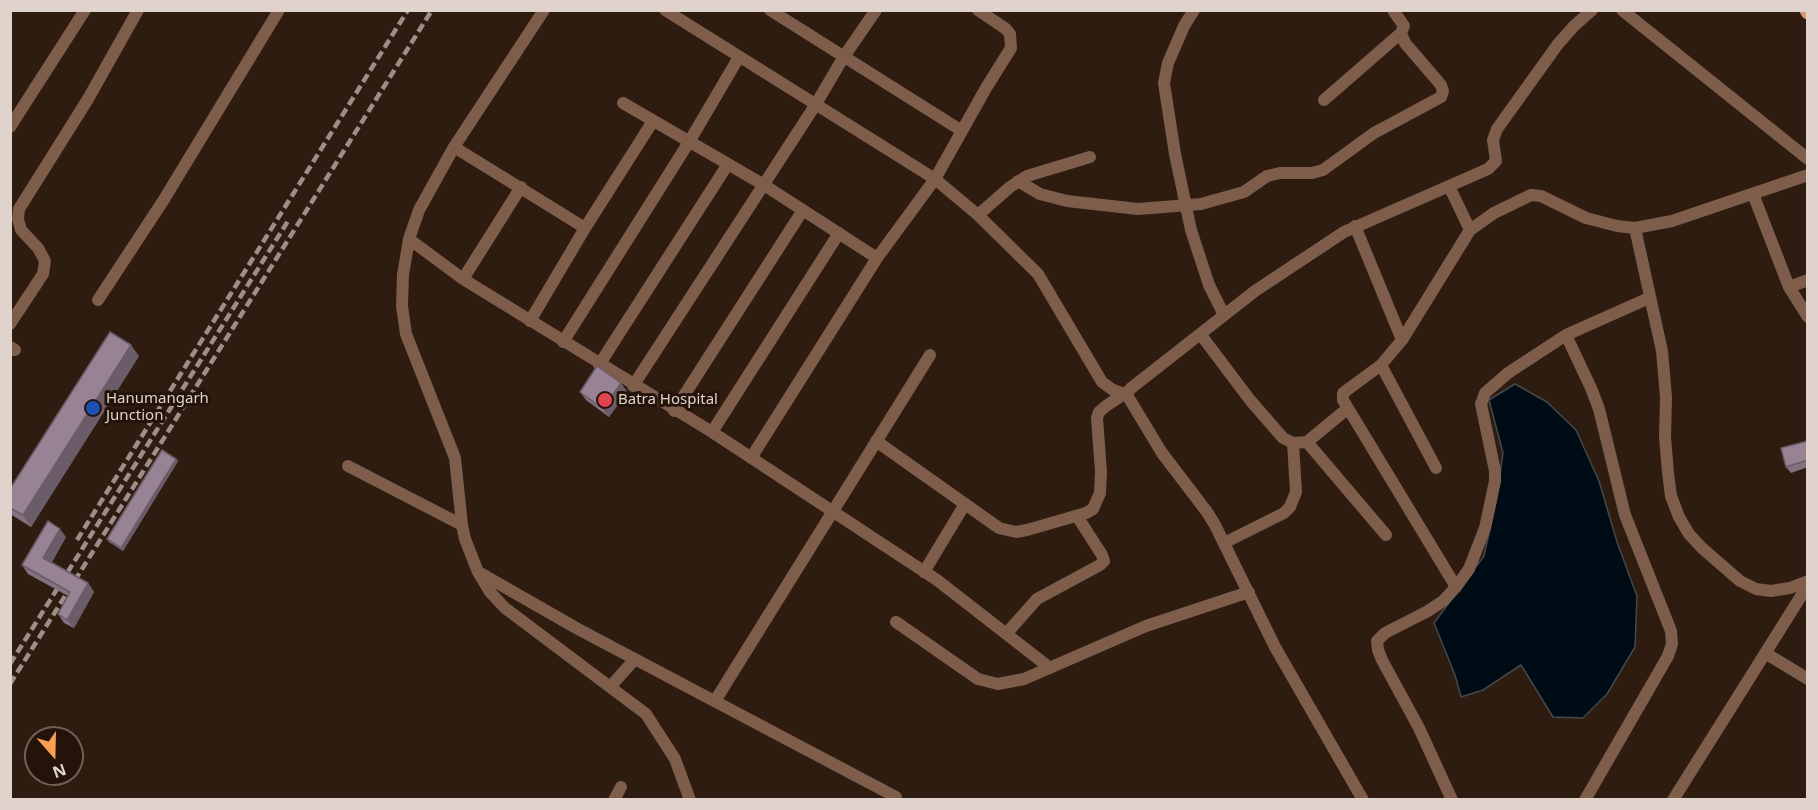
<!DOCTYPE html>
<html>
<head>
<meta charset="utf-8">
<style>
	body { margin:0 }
	#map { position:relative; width:1818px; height:810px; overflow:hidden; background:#2e1c11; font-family:"Noto Sans",sans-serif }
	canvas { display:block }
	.frame { position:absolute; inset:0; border:12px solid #dfd3cb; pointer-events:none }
	.north { position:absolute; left:24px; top:726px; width:60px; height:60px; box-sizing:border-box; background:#241308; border:2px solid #6f6056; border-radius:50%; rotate:160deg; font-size:16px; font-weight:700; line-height:24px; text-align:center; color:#dfd3cb }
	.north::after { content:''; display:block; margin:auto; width:21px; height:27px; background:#fb9e52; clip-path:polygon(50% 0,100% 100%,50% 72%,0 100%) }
</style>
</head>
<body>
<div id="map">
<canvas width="1818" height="810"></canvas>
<div class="frame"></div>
<div class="north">N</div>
</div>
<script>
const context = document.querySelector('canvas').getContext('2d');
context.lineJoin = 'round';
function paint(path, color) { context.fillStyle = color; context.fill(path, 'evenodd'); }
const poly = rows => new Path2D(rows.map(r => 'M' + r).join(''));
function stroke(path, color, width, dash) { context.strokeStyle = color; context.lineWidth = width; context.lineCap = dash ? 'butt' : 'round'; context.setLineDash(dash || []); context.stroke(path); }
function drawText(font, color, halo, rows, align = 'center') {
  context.font = font + ' "Noto Sans",sans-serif'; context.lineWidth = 6; context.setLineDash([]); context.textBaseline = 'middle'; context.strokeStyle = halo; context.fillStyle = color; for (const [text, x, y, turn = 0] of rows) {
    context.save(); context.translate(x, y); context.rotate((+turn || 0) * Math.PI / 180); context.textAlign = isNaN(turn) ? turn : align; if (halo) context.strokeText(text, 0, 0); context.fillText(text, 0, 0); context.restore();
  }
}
const water = poly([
	[1515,384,1547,402,1576,430,1599,481,1617,542,1637,596,1635,647,1607,694,1583,718,1553,717,1521,665,1483,690,1461,697,1455,675,1434,623,1484,556,1497,497,1503,453,1489,400,1515,384]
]);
paint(water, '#000c15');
stroke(water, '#43484c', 1.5);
stroke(poly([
	[544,10,454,147,419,210,409,239,403,275,402,306,406,334,455,458,462,525,465,539,478,572,490,592,505,608,646,714,675,759,690,800],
	[665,10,935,179,978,215,1038,274,1102,382,1113,390,1127,395],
	[770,10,962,131],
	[1194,10,1184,26,1168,63,1164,83,1175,154,1191,230,1209,285,1224,315],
	[1622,10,1808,159],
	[1324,100,1401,33],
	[623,103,764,185,877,258],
	[10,127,85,10],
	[454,147,585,228,653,121],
	[1018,181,1040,194,1067,201,1138,209,1201,204,1244,192,1267,176,1280,173,1312,173,1323,170,1374,133,1441,97,1443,91,1441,85,1405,43,1401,33,1404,26,1393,10],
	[1449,186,1470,230,1402,340,1381,365,1343,393,1343,400,1456,587],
	[1753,194,1789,287,1808,317],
	[978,215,1010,187,1027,176,1090,157],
	[1355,226,1402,340],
	[1635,228,1662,351,1666,397,1665,437,1668,473,1671,496,1679,517,1689,534,1702,548,1740,581,1756,589,1771,591,1790,588,1808,581],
	[1470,230,1494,213,1531,195,1541,196,1586,218,1617,226,1635,228,1672,221,1808,175],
	[409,239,463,279,712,432,937,580,1050,668],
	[463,279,521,187],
	[1789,287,1808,280],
	[98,300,163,201,279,10],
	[530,321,585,228],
	[10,324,43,274,45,261,38,248,21,230,18,219,19,209,88,99,138,10],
	[1201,335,1250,400,1283,438,1293,443,1307,442,1347,409],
	[1566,335,1591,388,1599,409,1625,515,1671,631,1672,644,1668,656,1585,800],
	[563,342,689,142,739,57],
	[10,347,15,350],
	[599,365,728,164],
	[1381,365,1436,468],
	[633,386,816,104,843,58,876,10],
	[674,411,803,210],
	[712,432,839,233],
	[876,441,999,528,1016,532,1027,530,1086,513,1093,509,1100,493,1101,472,1097,418,1099,412,1106,406,1124,394],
	[1307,442,1386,535],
	[751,458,877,258,935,179,986,88,1011,48,1010,34,1006,29,978,10],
	[348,466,462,525],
	[1224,543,1284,513,1290,507,1296,492,1293,443],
	[924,572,965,504],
	[480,573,578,629,896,797],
	[896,622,978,679,998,684,1024,679,1146,626,1249,592],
	[1006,634,1037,599,1100,565,1104,561,1102,555,1077,516],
	[1765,653,1808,679],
	[610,687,635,659],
	[715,701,930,355],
	[614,800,621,787],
	[1363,800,1275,647,1215,525,1207,512,1162,453,1127,395,1130,389,1255,291,1344,232,1488,169,1496,161,1493,140,1497,129,1558,44,1574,26,1592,10],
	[1452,800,1419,728,1382,660,1378,650,1377,641,1385,633,1428,611,1443,601,1456,587,1469,569,1485,528,1495,481,1495,471,1481,404,1485,393,1508,373,1566,335,1649,298],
	[1673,800,1808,585]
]), '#7e5d4b', 12);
stroke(poly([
	[1807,10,1808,12]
]), '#dc9873', 15);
stroke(poly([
	[77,540,408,10],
	[10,664,288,221],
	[10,684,432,10]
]), '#9e8f86', 4.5, [9, 4.5]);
paint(poly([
	[139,356,31,527,10,514,10,489],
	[621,383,627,392,609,417,586,400,580,392],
	[1808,441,1808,467,1791,473,1786,467],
	[176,459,178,461,123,551,109,542,107,539],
	[66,537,52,562,88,583,94,592,74,628,64,623,58,614,68,596,28,574,22,565]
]), '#82717f');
paint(poly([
	[131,345,139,356,31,527,23,515],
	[621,383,627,392,609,417,603,409],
	[176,459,178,461,123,551,121,548],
	[60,529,66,537,49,566,43,558],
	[88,583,94,592,74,628,67,620]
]), '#6a5c68');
const building = poly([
	[110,332,131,345,23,515,10,508,10,489,110,332],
	[597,366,621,383,603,409,580,392,597,366],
	[1808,441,1808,460,1786,467,1781,448,1808,441],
	[162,450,176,459,121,548,107,539,162,450],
	[48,521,60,529,43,558,88,583,67,620,58,614,70,592,22,565,48,521]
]);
paint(building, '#978394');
stroke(building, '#6a5c68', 1.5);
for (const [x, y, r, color] of [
	[605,400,8,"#e0444e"],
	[93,408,8,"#1a4fb4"]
]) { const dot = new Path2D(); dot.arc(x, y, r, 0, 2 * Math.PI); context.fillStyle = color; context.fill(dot); stroke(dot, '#241308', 2); }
drawText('15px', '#dfd3cb', '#241308', [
	["Hanumangarh",106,399],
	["Junction",106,416],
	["Batra Hospital",618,400]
], 'left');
</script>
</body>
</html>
